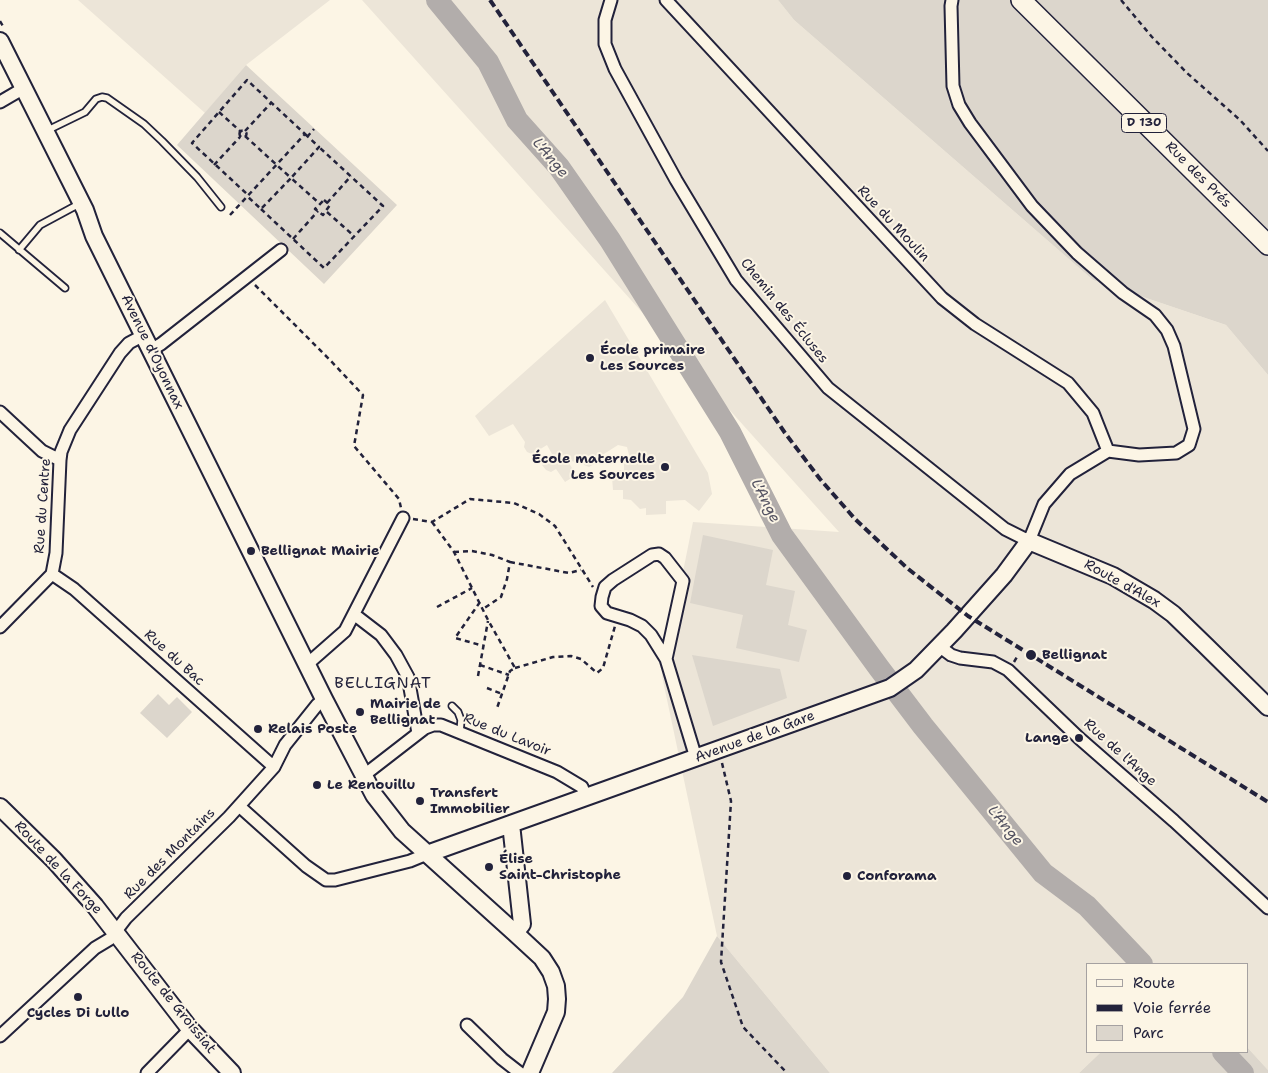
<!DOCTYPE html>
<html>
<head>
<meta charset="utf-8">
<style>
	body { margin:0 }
	#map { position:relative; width:1268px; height:1073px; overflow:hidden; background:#fcf5e5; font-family:"Shantell Sans",sans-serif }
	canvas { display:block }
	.legend { position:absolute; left:1086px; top:963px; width:162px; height:90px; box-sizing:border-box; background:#fcf5e5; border:1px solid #a5a1a1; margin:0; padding:6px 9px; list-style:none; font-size:15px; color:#22223b }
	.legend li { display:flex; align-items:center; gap:10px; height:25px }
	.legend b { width:25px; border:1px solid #a5a1a1 }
</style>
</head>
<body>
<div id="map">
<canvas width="1268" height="1073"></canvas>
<ul class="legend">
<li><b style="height:6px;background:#fcf5e5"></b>Route</li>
<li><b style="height:6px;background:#22223b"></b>Voie ferrée</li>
<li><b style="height:14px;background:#dcd6cc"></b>Parc</li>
</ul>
</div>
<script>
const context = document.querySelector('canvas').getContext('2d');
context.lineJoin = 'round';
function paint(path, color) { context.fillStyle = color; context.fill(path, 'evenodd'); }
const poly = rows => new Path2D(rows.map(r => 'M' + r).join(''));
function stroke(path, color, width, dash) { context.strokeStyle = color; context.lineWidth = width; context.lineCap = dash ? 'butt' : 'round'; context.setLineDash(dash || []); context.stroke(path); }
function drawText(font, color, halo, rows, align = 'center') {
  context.font = font + ' "Shantell Sans",sans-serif'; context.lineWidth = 4; context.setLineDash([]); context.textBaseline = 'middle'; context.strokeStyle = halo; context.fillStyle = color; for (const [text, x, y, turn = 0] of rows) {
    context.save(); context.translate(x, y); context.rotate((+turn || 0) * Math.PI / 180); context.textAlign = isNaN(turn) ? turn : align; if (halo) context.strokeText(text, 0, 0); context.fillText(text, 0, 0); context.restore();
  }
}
paint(poly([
	[78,0,330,0,246,65,205,113],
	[362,0,778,0,794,20,1093,280,1226,325,1268,375,1268,1070,1247,1047,1247,964,1087,964,1087,1052,1101,1052,1079,1073,830,1073,717,936,662,676,693,522,839,532],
	[605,300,708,473,712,494,699,511,685,500,666,501,666,514,646,515,646,508,640,509,631,500,623,499,623,490,613,490,612,477,619,477,618,470,624,470,624,463,631,463,627,447,618,445,596,459,596,463,589,467,584,465,582,460,576,464,573,461,569,463,576,475,565,482,556,469,551,472,546,470,542,465,544,460,552,454,547,445,532,454,527,452,524,447,525,442,513,424,489,436,475,416]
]), '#ece5d8');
paint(poly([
	[778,0,1268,0,1268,375,1226,325,1093,280,794,20],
	[246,65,397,205,324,284,177,145],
	[703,535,773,550,766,585,795,591,788,625,807,630,799,662,736,648,743,615,690,603],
	[692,655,780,669,787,698,713,726],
	[158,694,169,705,177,697,192,712,167,738,140,713],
	[717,936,830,1073,612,1073,683,997],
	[1247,1047,1268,1070,1268,1073,1079,1073,1101,1052,1247,1052]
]), '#dcd6cc');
stroke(poly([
	[437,0,488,62,517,120,559,167,610,240,730,432,782,535,879,668,923,726,1043,873,1087,906,1142,964],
	[1223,1052,1243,1073]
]), '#b2adab', 22);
const lane = poly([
	[46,131,85,112,96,99,102,97,107,98,144,124,162,141,197,177,221,207],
	[0,233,65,288],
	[19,250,40,225,79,204],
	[452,706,458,712,461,720,460,732]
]);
const street = poly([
	[611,0,605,20,605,44,615,69,676,180,736,280,828,388,1005,529,1029,541,1044,504,1070,474,1108,451,1139,455,1176,453,1189,445,1194,429,1174,346,1167,330,1155,315,1123,293,1077,253,1032,206,970,123,959,105,953,86,951,6,952,0],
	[666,0,942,298,975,324,1068,383,1093,413,1108,451],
	[0,102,24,88],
	[151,350,161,344,281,250],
	[0,412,42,451,60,460],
	[52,574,74,589,274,767],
	[355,615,381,635,396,655,408,677,418,733],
	[0,627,52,574,56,553,60,460,61,452,70,430,120,353,129,343,144,335],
	[939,646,951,655,960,658,993,662,1008,670,1079,738,1174,821,1268,908],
	[666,659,683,581,665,558,659,554,652,555,613,580,605,587,602,597,601,606,607,613,630,620,642,626,651,635,666,659,696,758],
	[306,663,312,660,345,631,403,518],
	[363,776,425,728,433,725,441,725,557,772,582,787,586,797],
	[239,806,306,866,326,880,335,880,410,861,427,854],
	[467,1025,502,1059,520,1073],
	[0,1036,95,948,110,939,126,918,229,817,274,767,285,745,317,705,324,699],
	[147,1073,190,1029]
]);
const secondary = poly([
	[0,41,85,210,94,236,324,699,374,795,402,831,515,933,542,958,551,972,556,986,557,999,556,1012,530,1073],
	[0,807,54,860,95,906,190,1029,232,1073],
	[511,824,522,924,515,933],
	[427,854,890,688,916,670,954,631,1004,575,1029,541,1113,576,1154,600,1173,614,1205,645,1268,707]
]);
const primary = poly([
	[1021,0,1268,245]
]);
stroke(lane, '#22223b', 9);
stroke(street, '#22223b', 15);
stroke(secondary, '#22223b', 20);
stroke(primary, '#22223b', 22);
stroke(poly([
	[1121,0,1152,37,1187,73,1240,120,1268,151],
	[0,21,4,28],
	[219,112,240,131],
	'239.5 134a3.5 3.5 0 1 1 7 0a3.5 3.5 0 1 1-7 0Z',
	[245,131,271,103],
	[305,134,319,147,291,178,320,204],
	[245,136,291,178,261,209,248,197],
	[307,137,314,129],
	[214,165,240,137],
	[324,200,330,205,323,215,315,209,324,200],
	[327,203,351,176],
	[261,209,324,268,383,206,319,147],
	[327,212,354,236],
	[230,215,305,134,247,80,192,143,248,195],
	[293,239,318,211],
	[255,285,330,360,363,395,354,446,399,499,401,508],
	[413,519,432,522,470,499,514,503,539,514,555,526,593,587],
	[432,522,454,552,488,620,515,668,510,671,497,708],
	[454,552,472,551,492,555,510,562,507,579,501,597,483,609],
	[510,562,569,573,581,570],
	[480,602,455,638,484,646],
	[437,607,472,588],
	[1014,662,1017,657],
	[480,665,509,675],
	[515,668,553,657,571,656,581,659,597,673,603,668,615,626],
	[478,676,488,621],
	[487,688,502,694],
	[722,763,731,801,721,962,743,1027,787,1073]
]), '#22223b', 2.5, [5, 4]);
stroke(lane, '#fcf5e5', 5.5);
stroke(street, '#fcf5e5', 11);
stroke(secondary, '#fcf5e5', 16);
stroke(primary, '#fcf5e5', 19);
stroke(poly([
	[490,0,785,433,820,479,855,519,907,568,968,616,1268,802]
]), '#22223b', 4, [8, 4]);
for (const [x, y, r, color] of [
	[590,358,5,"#22223b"],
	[665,467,5,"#22223b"],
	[251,551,5,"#22223b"],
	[1031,655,6,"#22223b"],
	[360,712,5,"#22223b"],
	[258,729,5,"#22223b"],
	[1079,738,5,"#22223b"],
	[317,785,5,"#22223b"],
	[420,801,5,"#22223b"],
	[489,867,5,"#22223b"],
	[847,876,5,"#22223b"],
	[78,997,5,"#22223b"]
]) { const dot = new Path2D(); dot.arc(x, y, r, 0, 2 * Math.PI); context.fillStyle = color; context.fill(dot); stroke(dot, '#fcf5e5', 2); }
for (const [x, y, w] of [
	[1144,123,45]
]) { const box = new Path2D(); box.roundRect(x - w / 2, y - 9.5, w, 19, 4); context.fillStyle = '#fcf5e5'; context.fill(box); stroke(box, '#22223b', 1); }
drawText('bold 12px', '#22223b', null, [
	["D 130",1144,123]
]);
drawText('14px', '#22223b', '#fcf5e5', [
	["Rue des Prés",1198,175,45],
	["Rue du Moulin",893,224,47],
	["Chemin des Écluses",784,311,51],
	["Avenue d'Oyonnax",152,352,64],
	["Rue du Centre",43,506,-86],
	["Route d'Alex",1122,584,29],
	["Rue du Bac",174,658,42],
	["Rue du Lavoir",507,735,22],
	["Avenue de la Gare",755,737,-20],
	["Rue de l'Ange",1120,753,42],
	["Rue des Montains",170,854,-45],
	["Route de la Forge",58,868,47],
	["Route de Groissiat",173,1003,51]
]);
drawText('bold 14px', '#22223b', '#fcf5e5', [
	["École primaire",600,350],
	["Les Sources",600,366],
	["École maternelle",655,459,"right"],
	["Les Sources",655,475,"right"],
	["Bellignat Mairie",261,551],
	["Bellignat",1042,655],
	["Mairie de",370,704],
	["Bellignat",370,720],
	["Relais Poste",268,729],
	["Lange",1069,738,"right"],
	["Le Renouillu",327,785],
	["Transfert",430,793],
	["Immobilier",430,809],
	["Élise",499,859],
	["Saint-Christophe",499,875],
	["Conforama",857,876],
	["Cycles Di Lullo",78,1013,"center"]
], 'left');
drawText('italic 15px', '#545362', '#fcf5e5', [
	["L'Ange",550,158,50],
	["L'Ange",765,501,63],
	["L'Ange",1005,826,51]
]);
context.letterSpacing = '1px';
drawText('16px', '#22223b', '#fcf5e5', [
	["BELLIGNAT",383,684]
]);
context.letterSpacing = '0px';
</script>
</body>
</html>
